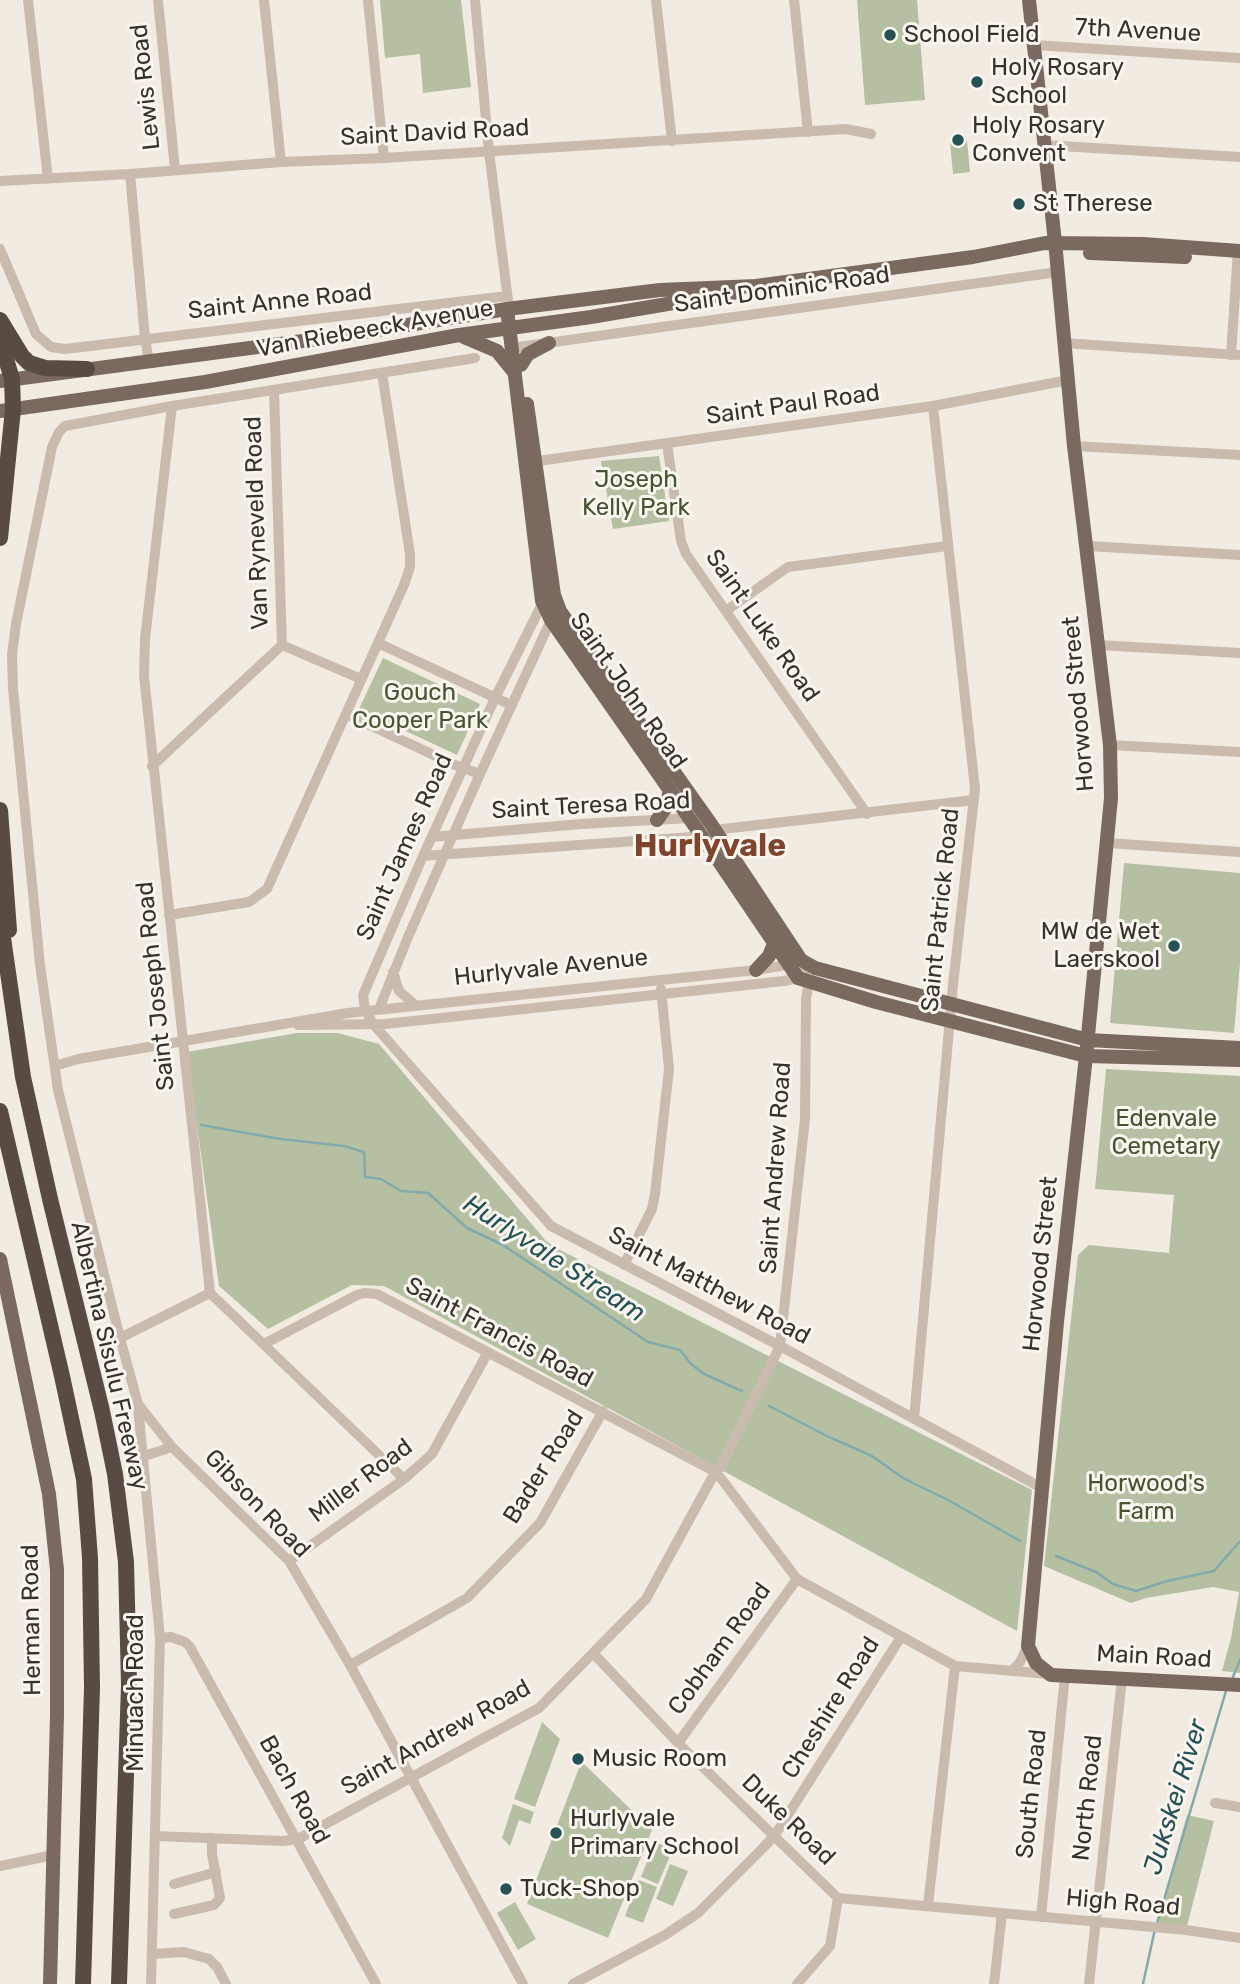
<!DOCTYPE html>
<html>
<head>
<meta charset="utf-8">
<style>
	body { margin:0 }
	canvas { display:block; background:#f2ebe2 }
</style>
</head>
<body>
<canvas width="1240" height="1984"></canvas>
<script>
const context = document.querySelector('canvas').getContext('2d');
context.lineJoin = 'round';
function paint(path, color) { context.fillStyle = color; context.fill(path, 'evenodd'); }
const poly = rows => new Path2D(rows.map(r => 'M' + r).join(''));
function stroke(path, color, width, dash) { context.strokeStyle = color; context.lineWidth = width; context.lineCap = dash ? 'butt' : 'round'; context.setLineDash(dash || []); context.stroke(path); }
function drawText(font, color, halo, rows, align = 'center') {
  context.font = font + ' Rubik,sans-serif'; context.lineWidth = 6; context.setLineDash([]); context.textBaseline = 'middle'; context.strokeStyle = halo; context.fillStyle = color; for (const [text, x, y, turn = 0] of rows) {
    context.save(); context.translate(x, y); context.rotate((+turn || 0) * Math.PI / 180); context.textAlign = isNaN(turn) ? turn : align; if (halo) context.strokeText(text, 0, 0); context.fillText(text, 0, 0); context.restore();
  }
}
paint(poly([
	[380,0,461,0,471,87,423,93,420,54,385,58],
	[857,0,917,0,925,100,865,105],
	[967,141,970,172,953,174,950,143],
	[659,456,669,521,613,529,601,461],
	[383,658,480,704,457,755,359,709],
	[1124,863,1240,873,1240,963,1234,1033,1110,1023],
	[297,1033,338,1033,379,1044,546,1241,558,1249,1032,1490,1017,1631,384,1286,352,1285,268,1329,219,1286,187,1052],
	[1106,1069,1240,1076,1240,1673,1222,1671,1231,1638,1239,1592,1213,1587,1146,1598,1131,1603,1044,1566,1078,1255,1089,1245,1169,1253,1174,1195,1095,1189],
	[542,1722,560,1739,535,1807,514,1799],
	[583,1763,652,1830,608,1938,527,1904,579,1768,581,1768],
	[513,1804,534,1812,530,1824,519,1820,510,1846,502,1838],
	[1187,1815,1214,1821,1186,1930,1156,1927],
	[655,1842,673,1849,658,1884,641,1877],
	[670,1864,688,1871,673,1906,656,1899],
	[639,1880,657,1887,643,1923,625,1916],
	[515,1902,536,1939,518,1950,497,1913]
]), '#b5c0a3');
stroke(poly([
	[201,1125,280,1139,344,1146,364,1152,365,1177,381,1179,401,1191,428,1193,467,1228,503,1245,648,1342,680,1350,691,1364,704,1374,742,1391],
	[769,1406,829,1437,872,1456,903,1478,950,1501,1020,1541],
	[1056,1556,1096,1572,1113,1584,1136,1591,1167,1581,1214,1571,1240,1541],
	[1232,1679,1240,1660],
	[1157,1923,1226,1691],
	[1143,1984,1155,1929]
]), '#84a9ac', 2.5);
stroke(poly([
	[28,0,48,179],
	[158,0,175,169],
	[264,0,281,162],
	[368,0,384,158],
	[475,0,489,152,508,300],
	[656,0,672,141],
	[794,0,808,132],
	[1034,45,1240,58],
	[1045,145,1240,157],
	[130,174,145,338,149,362],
	[0,181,130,174,281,162,384,158,846,129,871,134],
	[0,249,36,334,51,347,65,349,507,296],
	[1064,343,1240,355],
	[511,348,1058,272],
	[1231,355,1238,250],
	[475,358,172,406,65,426,59,432,52,447,16,624,12,655,13,689,40,965,58,1090,120,1338,138,1404,172,1447,289,1561,350,1665,523,1984],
	[172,406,145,639,144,676,210,1293,404,1479],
	[667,443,681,541,686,554,867,814],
	[1074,446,1240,455],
	[531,462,933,406,1068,380],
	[1088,546,1240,555],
	[544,600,495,698,423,856,363,995,365,1010,374,1025,551,1226,780,1346,1042,1488],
	[727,610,788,567,947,546],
	[378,643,511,705],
	[282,645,361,679],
	[1098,645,1240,653],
	[346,714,455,765,480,774],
	[1110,745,1240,752],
	[152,766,282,645,274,390],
	[714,830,974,800],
	[432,837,581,824,690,818,711,824],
	[1107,843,1240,852],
	[423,856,707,836],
	[169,915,249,902,267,889,404,585,410,567,410,554,382,373],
	[393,972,399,991,414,1004],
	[379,1009,408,937,480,774,551,620,555,616],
	[298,1025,385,1024,784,981,798,978,810,966],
	[55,1066,78,1059,348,1013,756,970,787,965,792,960],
	[624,1265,652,1209,655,1194,669,1069,661,989],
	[120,1338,210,1293],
	[264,1344,357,1295,364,1293,377,1294,712,1470],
	[138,1406,160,1638,151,1984],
	[914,1419,953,985,975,789,933,406],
	[144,1456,172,1447],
	[720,1468,780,1346,805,1119,806,999,809,982],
	[720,1477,797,1579,955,1666,1049,1674],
	[289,1561,404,1479,432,1454,488,1352],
	[160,1638,171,1637,185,1642,190,1647,376,1984],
	[594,1654,678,1743,838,1898,1186,1930,1240,1938],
	[350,1665,467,1598,540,1523,603,1411],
	[1012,1671,1020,1662,1028,1646],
	[678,1743,797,1579],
	[1215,1803,1240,1807],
	[155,1836,283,1841,298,1839,539,1708,646,1599,713,1476],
	[0,1866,53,1855],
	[174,1884,216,1872],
	[928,1905,955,1666],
	[174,1914,214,1905,220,1898,212,1854,212,1838],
	[1041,1917,1065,1675],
	[152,1954,184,1952,209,1959,217,1967,226,1984],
	[573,1984,665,1935,698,1913,762,1849,775,1835,901,1637],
	[797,1984,830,1946,838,1898],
	[994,1984,1002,1913],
	[1089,1984,1122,1678]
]), '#c9bcaf', 10);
stroke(poly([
	[1029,0,1056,252,1074,446,1110,745,1111,798,1086,1056,1057,1322,1028,1646,1036,1663,1051,1675,1240,1685],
	[1090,253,1185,257],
	[507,309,542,601,551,620,701,835,798,978,876,1002,1086,1056,1240,1060],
	[464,337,497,351,514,372],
	[521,365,528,354,549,343],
	[0,381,333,337,507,309,660,290,756,286,973,257,1045,243,1143,244,1240,251],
	[527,404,554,595,560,611,711,824,801,960,815,968,1088,1040,1240,1048],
	[0,411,205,382,459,335,591,317,738,292],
	[657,820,666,807,670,790],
	[756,970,769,956,774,944],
	[0,1259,49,1494,57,1570,57,1715,50,1984]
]), '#79695f', 14);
stroke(poly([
	[0,320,22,356,29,363,45,368,87,369],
	[0,339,12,379,13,409,0,538],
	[0,810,9,930],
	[0,917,23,1077,50,1199,102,1411,115,1474,126,1562,129,1685,119,1984],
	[0,1111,62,1376,84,1479,90,1558,92,1687,83,1984]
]), '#584b44', 16);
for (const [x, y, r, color] of [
	[890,35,7,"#265256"],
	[977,82,7,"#265256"],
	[958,140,7,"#265256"],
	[1019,204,7,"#265256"],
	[1174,946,7,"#265256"],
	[578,1759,7,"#265256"],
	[556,1833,7,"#265256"],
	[506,1889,7,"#265256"]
]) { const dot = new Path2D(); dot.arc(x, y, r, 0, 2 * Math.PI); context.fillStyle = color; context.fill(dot); stroke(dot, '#f9f5ef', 2.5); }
drawText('24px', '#39312c', '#f9f5ef', [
	["7th Avenue",1138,31,3],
	["Lewis Road",146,87,-96],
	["Saint David Road",435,133,-3],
	["Saint Dominic Road",782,290,-8],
	["Saint Anne Road",280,302,-6],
	["Van Riebeeck Avenue",375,329,-10],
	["Saint Paul Road",793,405,-8],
	["Van Ryneveld Road",257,523,-92],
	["Saint Luke Road",762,626,55],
	["Saint John Road",628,691,55],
	["Horwood Street",1079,704,-95],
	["Saint Teresa Road",591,806,-3],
	["Saint James Road",405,847,-66],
	["Saint Patrick Road",941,910,-84],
	["Hurlyvale Avenue",551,968,-6],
	["Saint Joseph Road",156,986,-96],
	["Saint Andrew Road",776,1168,-86],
	["Horwood Street",1041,1264,-84],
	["Saint Matthew Road",709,1286,28],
	["Saint Francis Road",499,1333,28],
	["Albertina Sisulu Freeway",109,1356,77],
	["Bader Road",544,1467,-58],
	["Miller Road",361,1481,-37],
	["Gibson Road",257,1504,46],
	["Herman Road",32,1620,-91],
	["Cobham Road",720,1649,-54],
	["Main Road",1154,1657,3],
	["Minuach Road",136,1693,-90],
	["Cheshire Road",831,1708,-58],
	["Saint Andrew Road",436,1738,-29],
	["Bach Road",294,1790,61],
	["South Road",1032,1794,-84],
	["North Road",1088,1798,-84],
	["Duke Road",788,1820,44],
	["High Road",1123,1903,5]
]);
drawText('24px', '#39312c', '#f9f5ef', [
	["School Field",904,35],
	["Holy Rosary",991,68],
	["School",991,96],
	["Holy Rosary",972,126],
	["Convent",972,154],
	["St Therese",1033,204],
	["MW de Wet",1160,932,"right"],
	["Laerskool",1160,960,"right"],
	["Music Room",592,1759],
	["Hurlyvale",570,1819],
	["Primary School",570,1847],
	["Tuck-Shop",520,1889]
], 'left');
drawText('24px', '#475432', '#f9f5ef', [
	["Joseph",636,480],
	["Kelly Park",636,508],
	["Gouch",420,693],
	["Cooper Park",420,721],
	["Edenvale",1166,1119],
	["Cemetary",1166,1147],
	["Horwood's",1146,1484],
	["Farm",1146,1512]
]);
drawText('italic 26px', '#265256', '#f9f5ef', [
	["Hurlyvale Stream",554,1259,33],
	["Jukskei River",1176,1797,-73]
]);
drawText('bold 32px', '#7f442d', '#f9f5ef', [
	["Hurlyvale",710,847]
]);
</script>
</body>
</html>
